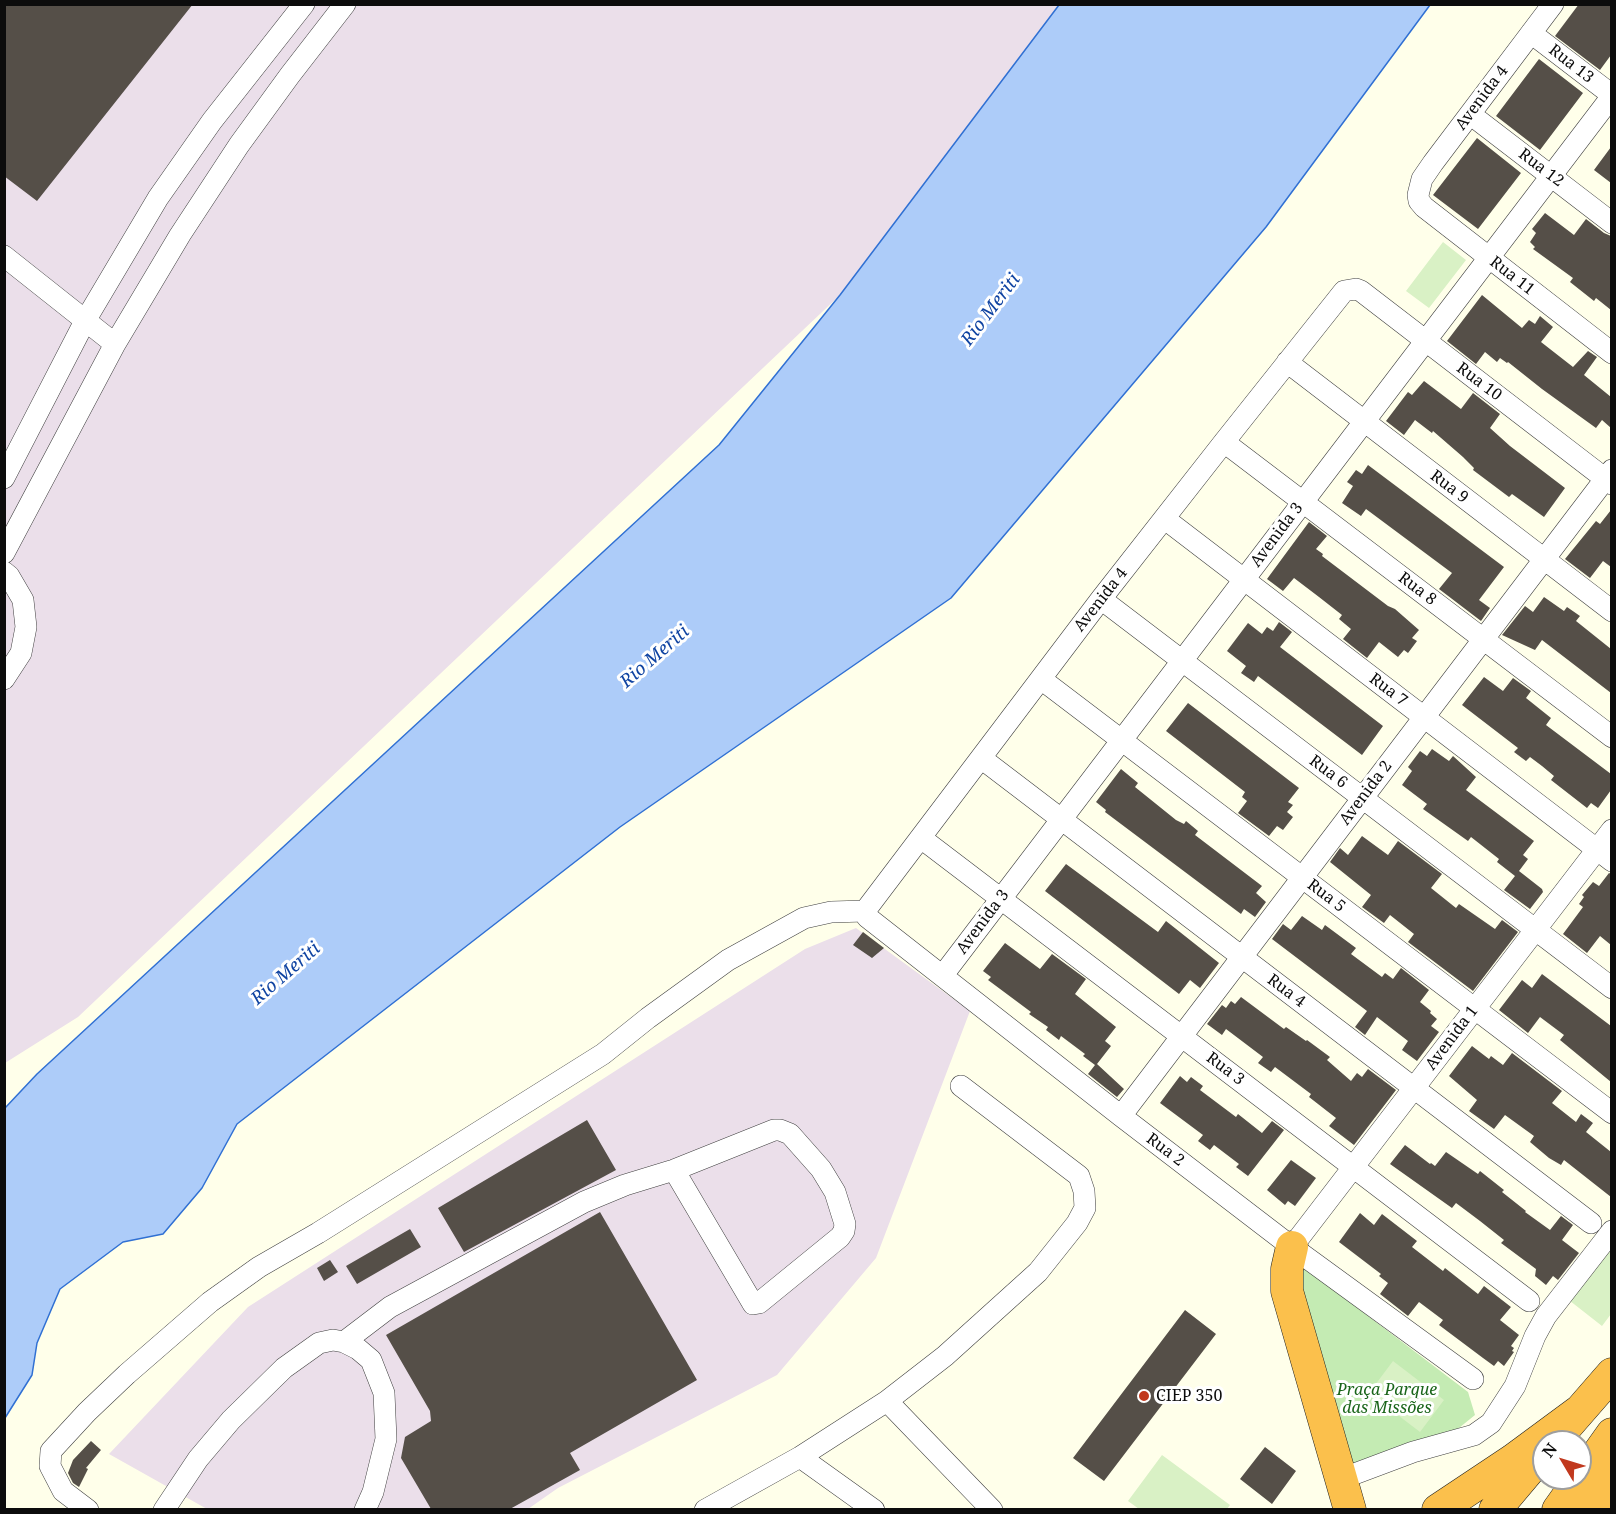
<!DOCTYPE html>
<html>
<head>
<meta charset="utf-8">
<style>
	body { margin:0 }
	#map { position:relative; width:1616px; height:1514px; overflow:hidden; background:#ffffea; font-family:"Noto Serif",serif }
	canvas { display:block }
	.frame { position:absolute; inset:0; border:6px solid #0c0c0c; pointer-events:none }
	.north { position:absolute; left:1532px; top:1430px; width:60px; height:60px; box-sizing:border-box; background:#fff; border:2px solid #9e9e9e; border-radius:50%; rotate:308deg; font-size:16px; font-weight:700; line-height:24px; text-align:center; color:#0c0c0c }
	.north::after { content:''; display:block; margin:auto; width:21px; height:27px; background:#c1391e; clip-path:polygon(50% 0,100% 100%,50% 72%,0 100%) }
</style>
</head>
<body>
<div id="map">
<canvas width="1616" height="1514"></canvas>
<div class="frame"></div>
<div class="north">N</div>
</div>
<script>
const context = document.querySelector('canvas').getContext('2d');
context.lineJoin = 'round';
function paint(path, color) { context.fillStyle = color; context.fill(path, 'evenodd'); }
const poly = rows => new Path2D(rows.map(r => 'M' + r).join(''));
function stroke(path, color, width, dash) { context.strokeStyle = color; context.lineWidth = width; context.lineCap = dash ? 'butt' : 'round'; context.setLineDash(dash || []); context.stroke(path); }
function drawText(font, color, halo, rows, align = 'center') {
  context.font = font + ' "Noto Serif",serif'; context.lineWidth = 6; context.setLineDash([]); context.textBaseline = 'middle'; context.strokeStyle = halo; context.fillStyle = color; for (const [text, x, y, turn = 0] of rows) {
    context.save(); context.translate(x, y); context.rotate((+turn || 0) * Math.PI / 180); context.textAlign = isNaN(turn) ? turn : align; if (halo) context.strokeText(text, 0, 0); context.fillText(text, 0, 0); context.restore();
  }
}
paint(poly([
	[5,5,1059,5,840,295,78,1017,5,1063],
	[856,928,970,1011,876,1258,777,1375,558,1488,528,1509,207,1509,109,1454,248,1307,805,949]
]), '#ebdfea');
paint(poly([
	[1301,1265,1468,1392,1475,1415,1454,1432,1359,1464,1350,1462,1296,1268]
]), '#c4ebb3');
paint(poly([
	[1443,242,1466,260,1429,308,1406,291],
	[1611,1238,1611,1314,1602,1326,1565,1297],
	[1393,1361,1444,1400,1420,1432,1369,1393],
	[1162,1455,1230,1505,1227,1509,1139,1509,1128,1501]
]), '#d9f1c5');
const water = poly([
	[1059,5,1430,5,1266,227,951,598,620,827,237,1124,202,1188,163,1234,123,1242,60,1289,37,1343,32,1375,5,1418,5,1108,37,1074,719,445,840,295,1059,5]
]);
paint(water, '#adccf9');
stroke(water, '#3070d3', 1.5);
paint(poly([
	[4,4,193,4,37,201,4,176],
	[1579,4,1611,4,1611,55,1600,70,1555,36],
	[1539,59,1583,93,1540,150,1496,116],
	[1477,138,1521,173,1478,229,1433,195],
	[1611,147,1611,183,1594,170],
	[1545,213,1574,235,1586,219,1604,233,1611,236,1611,310,1596,298,1594,301,1570,282,1573,278,1533,249,1535,247,1530,242,1536,233,1532,229],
	[1482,295,1522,328,1529,320,1535,324,1540,316,1553,327,1541,342,1573,367,1588,351,1597,357,1584,375,1611,397,1611,428,1602,420,1596,428,1542,389,1508,362,1507,363,1500,358,1497,362,1485,352,1476,364,1447,341],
	[1424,381,1461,409,1473,393,1500,414,1490,428,1510,446,1565,488,1544,517,1512,494,1509,497,1473,470,1474,468,1463,457,1433,431,1432,433,1415,420,1404,435,1386,421,1408,392,1412,395],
	[1368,465,1504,567,1479,600,1490,608,1481,621,1439,589,1452,573,1366,509,1361,516,1342,503,1353,486,1347,482,1356,470,1362,474],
	[1611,510,1611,567,1603,561,1590,578,1565,559,1596,521,1600,524],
	[1309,522,1327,536,1316,549,1323,554,1322,556,1388,606,1395,609,1419,630,1412,638,1417,641,1408,653,1404,650,1398,657,1379,642,1367,658,1343,639,1351,629,1339,619,1342,615,1319,597,1294,578,1283,591,1267,579],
	[1544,597,1564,611,1567,607,1580,616,1576,621,1611,649,1611,693,1542,640,1535,650,1502,635,1525,606,1533,612],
	[1279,622,1292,632,1280,647,1383,726,1362,755,1258,676,1254,682,1241,673,1246,666,1227,651,1248,623,1262,634,1267,627,1273,631],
	[1484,677,1503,691,1513,678,1531,691,1526,698,1551,718,1546,725,1611,774,1611,790,1598,808,1591,803,1587,808,1551,780,1554,776,1542,766,1530,757,1526,761,1514,752,1518,748,1462,705],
	[1188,703,1299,788,1288,802,1293,805,1287,812,1293,817,1283,830,1277,826,1269,836,1238,813,1247,801,1242,797,1245,792,1166,731],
	[1432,749,1449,761,1453,756,1476,777,1466,790,1534,841,1523,855,1528,859,1519,871,1542,889,1543,892,1530,909,1504,890,1515,876,1497,862,1499,859,1471,837,1468,841,1423,809,1427,804,1402,785,1412,771,1408,767,1420,751,1427,756],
	[1121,769,1138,783,1135,787,1176,820,1184,824,1186,821,1198,831,1195,835,1262,886,1256,893,1266,902,1255,917,1244,909,1241,914,1105,812,1106,810,1096,802],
	[1362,836,1388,855,1398,841,1442,874,1431,888,1456,908,1459,904,1495,929,1502,920,1518,932,1473,991,1408,942,1414,934,1390,915,1384,923,1362,907,1371,895,1330,862,1340,848,1348,855],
	[1066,864,1158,932,1166,921,1219,963,1200,988,1190,980,1179,994,1045,891],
	[1609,873,1611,874,1611,945,1600,936,1587,953,1563,934,1583,907,1579,904,1584,897,1582,895,1593,882,1599,886],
	[1302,916,1322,930,1325,925,1356,948,1351,954,1382,977,1385,973,1393,979,1401,968,1429,990,1420,1002,1431,1011,1430,1013,1437,1019,1431,1026,1439,1032,1417,1061,1402,1050,1408,1041,1377,1017,1365,1035,1355,1027,1367,1011,1272,939,1283,924,1291,930],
	[863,932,884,948,872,958,853,945],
	[1005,943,1040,969,1052,954,1086,979,1075,994,1116,1027,1105,1041,1111,1046,1097,1064,1124,1089,1117,1097,1088,1074,1095,1065,1083,1056,1085,1054,1061,1036,1059,1040,1046,1030,1048,1027,1029,1014,1031,1012,988,980,991,977,983,971],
	[1542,974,1611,1026,1611,1082,1560,1040,1564,1035,1540,1017,1528,1033,1499,1010,1522,980,1532,988],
	[1241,997,1284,1029,1286,1027,1306,1041,1307,1040,1330,1057,1327,1060,1351,1081,1357,1073,1362,1077,1368,1069,1396,1090,1354,1145,1329,1126,1336,1118,1309,1097,1311,1094,1275,1067,1271,1072,1258,1063,1263,1057,1226,1029,1222,1035,1207,1024,1222,1005,1226,1008,1231,1001,1235,1004],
	[1472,1046,1489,1059,1491,1056,1503,1065,1512,1053,1562,1091,1552,1103,1576,1122,1581,1114,1593,1123,1586,1132,1611,1152,1611,1197,1564,1160,1561,1165,1549,1158,1530,1142,1534,1136,1505,1115,1494,1129,1469,1111,1477,1100,1449,1076],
	[1180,1076,1187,1082,1191,1077,1203,1086,1200,1090,1236,1117,1238,1114,1262,1133,1272,1121,1284,1130,1248,1176,1236,1167,1239,1164,1214,1145,1210,1150,1198,1141,1203,1135,1160,1103],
	[587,1120,616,1170,464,1252,438,1208],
	[1405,1145,1430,1164,1431,1163,1435,1166,1446,1152,1478,1174,1480,1171,1504,1190,1502,1192,1526,1211,1525,1212,1550,1230,1561,1216,1573,1225,1562,1240,1579,1253,1558,1280,1553,1276,1546,1285,1535,1276,1536,1269,1501,1243,1504,1240,1480,1221,1456,1203,1452,1208,1390,1164],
	[1291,1160,1316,1178,1295,1206,1288,1201,1285,1205,1267,1190],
	[600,1212,697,1380,570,1453,580,1470,510,1509,431,1509,401,1458,405,1437,431,1421,430,1411,386,1335],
	[1360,1213,1374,1225,1382,1214,1417,1241,1412,1247,1443,1271,1445,1268,1478,1294,1484,1286,1511,1307,1500,1320,1519,1335,1511,1346,1514,1348,1512,1351,1514,1352,1504,1366,1498,1361,1494,1366,1483,1358,1439,1325,1443,1320,1419,1302,1408,1316,1380,1294,1388,1283,1379,1276,1381,1274,1339,1242],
	[410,1229,421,1247,357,1284,346,1266],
	[330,1260,338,1272,324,1281,317,1268],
	[1185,1310,1216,1334,1104,1481,1073,1458],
	[91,1441,101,1450,86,1468,88,1469,79,1487,73,1483,68,1473,73,1460],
	[1265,1447,1296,1471,1272,1504,1240,1479]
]), '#554f48');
const minor = poly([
	[1553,4,1433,163,1422,179,1418,195,1419,201,1424,207,1612,353],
	[1531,33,1612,95],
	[1470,114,1612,223],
	[4,256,115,344],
	[1287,362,1612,611],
	[1224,442,1612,737],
	[4,478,85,321,158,198,212,121,304,4],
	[1165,519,1612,861],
	[4,553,115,344,180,235,239,145,290,75,345,4],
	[4,572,9,576,23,600,26,627,21,653,4,679],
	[1101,599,1612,988],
	[1041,679,1612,1113],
	[981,758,1591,1223],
	[921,838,1529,1301],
	[943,975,1612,96],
	[1121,1116,1612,470],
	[1292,1247,1612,830],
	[344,1342,390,1307,584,1202,625,1185,674,1170,774,1130,780,1130,790,1134,821,1169,835,1192,845,1224,844,1231,840,1237,759,1303,753,1304,674,1170],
	[1473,1379,1292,1247,1121,1116,867,917,865,911,1101,599,1224,442,1344,291,1356,289,1361,291,1612,484],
	[887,1401,992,1510],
	[800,1457,874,1510],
	[1341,1479,1413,1452,1474,1435,1491,1423,1515,1386,1535,1336,1546,1316,1612,1231],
	[88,1510,63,1491,50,1466,51,1451,87,1412,127,1374,210,1302,259,1267,318,1233,603,1054,648,1018,728,960,804,918,831,912,865,911],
	[164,1510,198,1459,231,1420,284,1368,319,1343,333,1340,344,1342,358,1349,371,1360,384,1393,386,1439,373,1492,365,1510],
	[705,1510,800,1457,887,1401,945,1356,1038,1272,1077,1223,1085,1208,1084,1191,1079,1176,961,1086]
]);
const highway = poly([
	[1292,1247,1287,1269,1287,1291,1350,1510],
	[1565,1428,1612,1374],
	[1438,1510,1513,1460,1578,1412],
	[1495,1510,1543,1453],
	[1558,1510,1612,1434],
	[1591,1510,1612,1480]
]);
stroke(minor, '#3f3f3f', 22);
stroke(highway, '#1d1d1d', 33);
stroke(minor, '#fff', 21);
stroke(highway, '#fbc04c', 32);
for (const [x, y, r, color] of [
	[1144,1396,6,"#c1391e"]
]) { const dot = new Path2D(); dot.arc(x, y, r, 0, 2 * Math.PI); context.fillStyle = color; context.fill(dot); stroke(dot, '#fff', 2); }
drawText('16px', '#0c0c0c', '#fff', [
	["Rua 13",1571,64,38],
	["Avenida 4",1482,98,-53],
	["Rua 12",1541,168,37],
	["Rua 11",1512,276,38],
	["Rua 10",1479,382,37],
	["Rua 9",1449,487,37],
	["Avenida 3",1277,535,-53],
	["Rua 8",1417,589,37],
	["Avenida 4",1101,600,-52],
	["Rua 7",1388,690,37],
	["Rua 6",1328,772,37],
	["Avenida 2",1366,793,-53],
	["Rua 5",1326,896,37],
	["Avenida 3",983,922,-53],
	["Rua 4",1286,991,37],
	["Avenida 1",1452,1038,-53],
	["Rua 3",1225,1069,37],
	["Rua 2",1165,1150,37]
]);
drawText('italic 16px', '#1a651a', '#fff', [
	["Praça Parque",1387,1390],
	["das Missões",1387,1408]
]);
drawText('16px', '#0c0c0c', '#fff', [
	["CIEP 350",1156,1396]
], 'left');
drawText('italic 18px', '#1044a2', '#fff', [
	["Rio Meriti",991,310,-53],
	["Rio Meriti",655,657,-41],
	["Rio Meriti",286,974,-41]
]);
</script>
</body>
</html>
